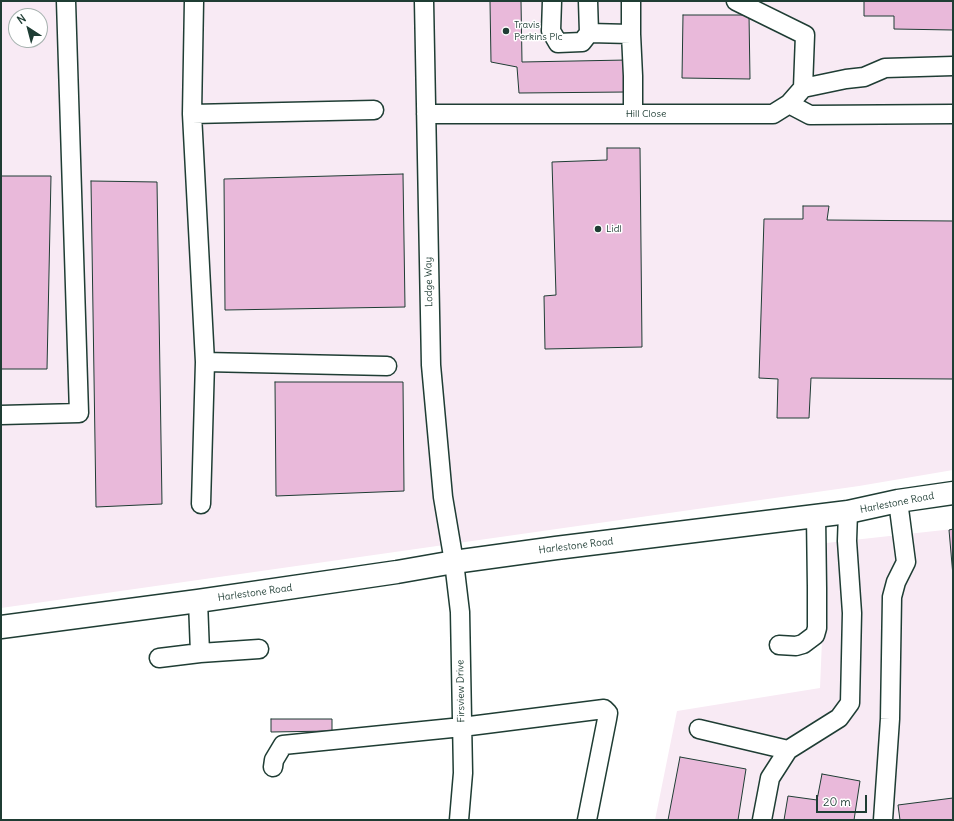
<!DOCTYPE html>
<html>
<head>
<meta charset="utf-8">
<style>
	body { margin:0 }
	#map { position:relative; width:954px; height:821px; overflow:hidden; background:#fff; font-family:Delius,sans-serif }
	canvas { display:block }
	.frame { position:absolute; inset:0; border:2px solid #1f3d34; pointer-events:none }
	.north { position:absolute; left:8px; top:8px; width:40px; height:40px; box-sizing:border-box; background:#fff; border:1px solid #a5b1ae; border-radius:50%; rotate:324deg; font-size:11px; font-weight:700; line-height:16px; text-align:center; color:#1f3d34 }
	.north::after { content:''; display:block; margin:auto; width:14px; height:18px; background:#1f3d34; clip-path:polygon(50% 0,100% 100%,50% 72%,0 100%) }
	.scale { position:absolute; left:816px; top:795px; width:51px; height:18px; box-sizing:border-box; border:2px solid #1f3d34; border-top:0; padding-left:5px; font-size:12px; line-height:14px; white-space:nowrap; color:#1f3d34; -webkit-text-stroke:3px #fff; paint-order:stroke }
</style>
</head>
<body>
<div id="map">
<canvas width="954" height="821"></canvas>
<div class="frame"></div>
<div class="north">N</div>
<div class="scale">20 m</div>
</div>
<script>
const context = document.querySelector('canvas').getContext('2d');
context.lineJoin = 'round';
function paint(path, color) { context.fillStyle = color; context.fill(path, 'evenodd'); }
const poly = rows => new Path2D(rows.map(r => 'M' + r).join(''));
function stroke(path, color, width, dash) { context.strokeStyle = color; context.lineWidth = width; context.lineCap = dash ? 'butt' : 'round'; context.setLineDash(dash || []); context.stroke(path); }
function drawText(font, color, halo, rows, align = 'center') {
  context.font = font + ' Delius,sans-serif'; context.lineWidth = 3; context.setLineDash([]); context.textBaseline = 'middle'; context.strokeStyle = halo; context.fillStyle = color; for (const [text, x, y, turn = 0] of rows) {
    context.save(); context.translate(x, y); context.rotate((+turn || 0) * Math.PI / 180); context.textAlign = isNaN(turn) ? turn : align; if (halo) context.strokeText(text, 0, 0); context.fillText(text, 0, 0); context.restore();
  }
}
paint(poly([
	[1,1,953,1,953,470,859,486,1,608],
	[16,16,40,16,40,40,16,40],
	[953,529,953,820,655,820,677,711,820,688,826,543]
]), '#f8eaf4');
const building = poly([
	[490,1,521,1,522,62,627,60,626,92,519,93,517,67,491,62,490,1],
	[864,1,953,1,953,30,894,29,894,16,864,16,864,1],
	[683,15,749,15,750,79,682,78,683,15],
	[607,148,640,148,642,347,545,349,544,296,556,295,552,162,607,160,607,148],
	[403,174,405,307,225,310,224,179,403,174],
	[1,176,51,176,47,369,1,369,1,176],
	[91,181,157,182,162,504,96,507,91,181],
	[803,206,829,206,827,220,953,221,953,379,811,378,809,418,777,418,778,379,759,378,764,219,803,219,803,206],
	[275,382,403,382,404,491,276,496,275,382],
	[953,529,953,576,949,530,953,529],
	[271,719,332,719,332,731,271,732,271,719],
	[680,757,746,769,738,820,668,820,680,757],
	[822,774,860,781,854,820,784,820,788,796,817,800,822,774],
	[953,798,953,820,900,820,898,805,953,798]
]);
paint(building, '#e9b9da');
stroke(building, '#1f3d34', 1);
const minor = poly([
	[194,1,192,114,205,362,387,366],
	[424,1,431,365,443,497,454,562,460,612,463,773,459,820],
	[552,1,551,31,558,43,582,42,589,33,588,1],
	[631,1,631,34,633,76,633,114],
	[589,33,631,34],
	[803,88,846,79,864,77,885,68,953,66],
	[789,104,810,115,953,114],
	[192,114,374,110],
	[426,114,773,114,789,104,803,88,805,35,736,1],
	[1,415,79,413,66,1],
	[201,504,205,362],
	[198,601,200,653],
	[779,645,796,646,803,644,815,635,817,628,817,588,816,516],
	[159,658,200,653,259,649],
	[699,729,788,750],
	[273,767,274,760,283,745,462,727,604,709,608,713,607,719,587,820],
	[762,820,770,778,788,750,839,718,850,703,852,613,847,541,848,512],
	[883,820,890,719,892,597,896,582,906,562,898,501]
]);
const major = poly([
	[1,627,198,601,397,572,454,562,556,548,848,512,898,501,953,493]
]);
stroke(minor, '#1f3d34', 21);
stroke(major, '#1f3d34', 25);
stroke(minor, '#fff', 18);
stroke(major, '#fff', 22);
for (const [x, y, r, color] of [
	[506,31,4,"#1f3d34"],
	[598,229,4,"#1f3d34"]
]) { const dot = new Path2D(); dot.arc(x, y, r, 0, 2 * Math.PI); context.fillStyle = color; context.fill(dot); stroke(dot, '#fff', 1.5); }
drawText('10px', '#1f3d34', '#fff', [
	["Travis",514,25],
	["Perkins Plc",514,37],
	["Lidl",606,229]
], 'left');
drawText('10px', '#1f3d34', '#fff', [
	["Hill Close",646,114],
	["Lodge Way",429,282,-91],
	["Harlestone Road",897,503,-11],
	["Harlestone Road",576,546,-7],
	["Harlestone Road",255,593,-8],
	["Firsview Drive",461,691,-91]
]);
</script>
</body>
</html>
